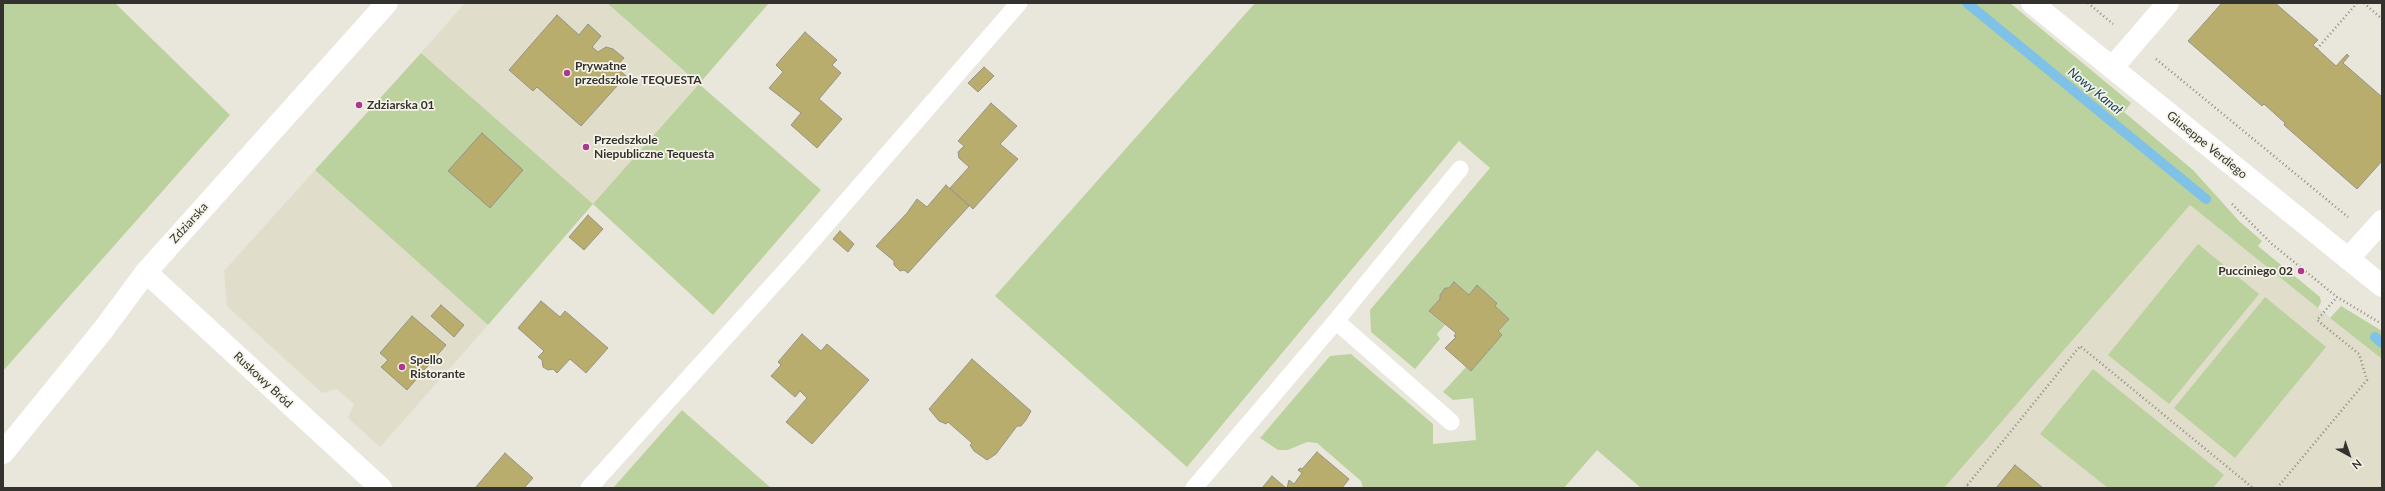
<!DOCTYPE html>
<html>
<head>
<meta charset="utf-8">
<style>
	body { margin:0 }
	#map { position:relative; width:2385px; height:491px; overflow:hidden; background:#e9e7db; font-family:Lato,sans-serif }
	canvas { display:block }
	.frame { position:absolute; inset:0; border:4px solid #33322e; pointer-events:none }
	.north { position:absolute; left:2329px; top:435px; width:40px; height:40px; -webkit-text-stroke:3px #f6f4e8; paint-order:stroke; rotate:140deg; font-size:11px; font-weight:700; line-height:16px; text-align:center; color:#33322e }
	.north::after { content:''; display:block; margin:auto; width:14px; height:18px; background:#33322e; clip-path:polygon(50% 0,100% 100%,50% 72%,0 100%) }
</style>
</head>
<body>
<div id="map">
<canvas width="2385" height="491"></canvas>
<div class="frame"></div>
<div class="north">N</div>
</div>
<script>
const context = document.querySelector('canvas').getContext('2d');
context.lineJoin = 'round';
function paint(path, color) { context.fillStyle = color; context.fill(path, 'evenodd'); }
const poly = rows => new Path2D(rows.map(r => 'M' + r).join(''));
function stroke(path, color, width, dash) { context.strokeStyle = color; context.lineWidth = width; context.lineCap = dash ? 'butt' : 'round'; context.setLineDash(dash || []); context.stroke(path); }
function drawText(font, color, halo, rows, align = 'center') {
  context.font = font + ' Lato,sans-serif'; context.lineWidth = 3.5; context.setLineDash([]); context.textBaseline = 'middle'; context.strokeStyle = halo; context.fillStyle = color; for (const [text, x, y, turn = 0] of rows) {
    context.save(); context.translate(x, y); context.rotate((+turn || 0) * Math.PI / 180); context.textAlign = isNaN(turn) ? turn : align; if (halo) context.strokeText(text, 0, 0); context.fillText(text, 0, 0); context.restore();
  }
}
paint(poly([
	[465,3,607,3,699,84,593,204,421,53],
	[315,170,488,325,380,447,348,418,354,404,337,389,322,393,227,306,224,271],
	[2190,205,2382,359,2382,488,1944,488]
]), '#e0ddca');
paint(poly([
	[3,3,115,3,230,115,3,371],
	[607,3,769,3,699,84,821,190,713,315,593,204,488,325,315,170,421,53,593,204,699,84],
	[1255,3,2010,3,2131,103,2124,112,2193,170,2239,221,2262,241,2258,246,2320,297,2321,302,2318,308,2190,205,1944,488,1641,488,1597,450,1564,488,1363,488,1361,481,1317,443,1307,442,1288,450,1278,450,1260,438,1330,356,1351,354,1433,424,1433,444,1476,440,1473,398,1453,400,1443,392,1466,367,1471,371,1502,335,1498,331,1509,319,1495,306,1497,302,1477,285,1469,295,1455,283,1449,288,1445,288,1440,295,1440,299,1429,311,1445,325,1437,334,1440,339,1415,369,1371,332,1370,310,1490,168,1459,141,1187,467,995,296],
	[2198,244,2259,294,2169,404,2108,355],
	[2265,297,2326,347,2235,458,2174,408],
	[2341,306,2382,331,2382,359,2330,318],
	[2093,369,2224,475,2213,488,2108,488,2040,434],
	[682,410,771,488,613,488]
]), '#bbd29e');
stroke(poly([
	[1967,3,2206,199],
	[2375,337,2382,343]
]), '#80c1e7', 10);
const building = poly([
	[2222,3,2275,3,2318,40,2313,45,2336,66,2347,54,2349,56,2343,63,2382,97,2382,161,2357,189,2284,125,2285,123,2264,104,2262,106,2188,41,2222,3],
	[557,15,579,35,588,24,601,36,592,47,598,52,606,47,613,49,624,58,616,67,626,76,581,126,537,87,533,91,509,70,557,15],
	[805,32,837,60,832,65,841,73,819,99,842,119,817,148,791,125,801,113,769,88,783,72,776,65,805,32],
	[984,67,994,76,978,92,968,83,984,67],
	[991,103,1017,126,1000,144,1018,159,973,209,950,188,969,167,959,158,958,152,964,146,958,141,991,103],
	[482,133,523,170,490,208,448,171,482,133],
	[946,185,969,206,908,273,904,270,900,271,894,265,894,261,876,246,907,213,917,199,927,207,946,185],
	[588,215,603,229,584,250,569,237,588,215],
	[840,231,854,244,848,252,833,239,840,231],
	[1454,282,1469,295,1477,285,1497,303,1495,306,1509,319,1498,331,1502,335,1471,371,1445,348,1456,337,1454,336,1456,333,1429,311,1440,299,1440,295,1445,288,1449,288,1454,282],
	[541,301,560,317,565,311,608,348,586,373,570,359,557,373,553,369,548,370,543,367,542,360,538,357,544,351,518,328,541,301],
	[441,305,464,325,454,337,431,316,441,305],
	[412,316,446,345,407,390,381,367,388,360,380,353,412,316],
	[802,334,821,351,827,344,869,380,812,444,786,422,807,398,800,391,795,397,771,376,781,365,778,362,802,334],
	[972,359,1031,411,1026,420,1021,426,1017,426,996,454,987,460,974,451,970,445,972,443,948,422,946,424,939,421,929,409,972,359],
	[1317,452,1349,479,1342,488,1287,488,1289,480,1294,484,1302,473,1298,470,1300,468,1302,469,1317,452],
	[505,453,533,478,524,488,475,488,505,453],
	[2015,465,2043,488,1996,488,2015,465],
	[1272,476,1286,488,1262,488,1272,476]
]);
paint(building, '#b8ad6c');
stroke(building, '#969489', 1);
stroke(poly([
	[2088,3,2113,24],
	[2364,3,2382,19],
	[2317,49,2357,3],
	[2156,59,2348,217],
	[2232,204,2272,244,2337,297,2382,324],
	[1967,485,1971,488],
	[1965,488,2080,346,2253,488],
	[2277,488,2367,380,2359,354,2317,320,2337,297]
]), '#8c8a82', 2.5, [1, 3]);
stroke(poly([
	[1336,321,1451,422],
	[589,488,798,257,1019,3],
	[1194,488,1336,321,1460,169]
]), '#fff', 17);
stroke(poly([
	[2032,3,2382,286],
	[2112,68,2168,3],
	[2348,259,2382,221],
	[3,453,103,330,146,272]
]), '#fff', 22);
stroke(poly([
	[381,488,146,272,387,3]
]), '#fff', 22);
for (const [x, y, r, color] of [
	[567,73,4,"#ad378e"],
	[359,105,4,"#ad378e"],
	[586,147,4,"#ad378e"],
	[2301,271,4,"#ad378e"],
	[402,367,4,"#ad378e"]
]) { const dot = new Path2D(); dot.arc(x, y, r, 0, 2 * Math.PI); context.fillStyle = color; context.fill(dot); stroke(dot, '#f6f4e8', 1.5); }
drawText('bold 12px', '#33322e', '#f6f4e8', [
	["Prywatne",575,66],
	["przedszkole TEQUESTA",575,80],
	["Zdziarska 01",367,105],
	["Przedszkole",594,140],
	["Niepubliczne Tequesta",594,154],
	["Pucciniego 02",2293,271,"right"],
	["Spello",410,360],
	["Ristorante",410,374]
], 'left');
drawText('12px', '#33322e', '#f6f4e8', [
	["Giuseppe Verdiego",2207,145,39],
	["Zdziarska",189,223,-48],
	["Ruskowy Bród",263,380,43]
]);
drawText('italic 13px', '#0d435d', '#f6f4e8', [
	["Nowy Kanał",2095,91,39]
]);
</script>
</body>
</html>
